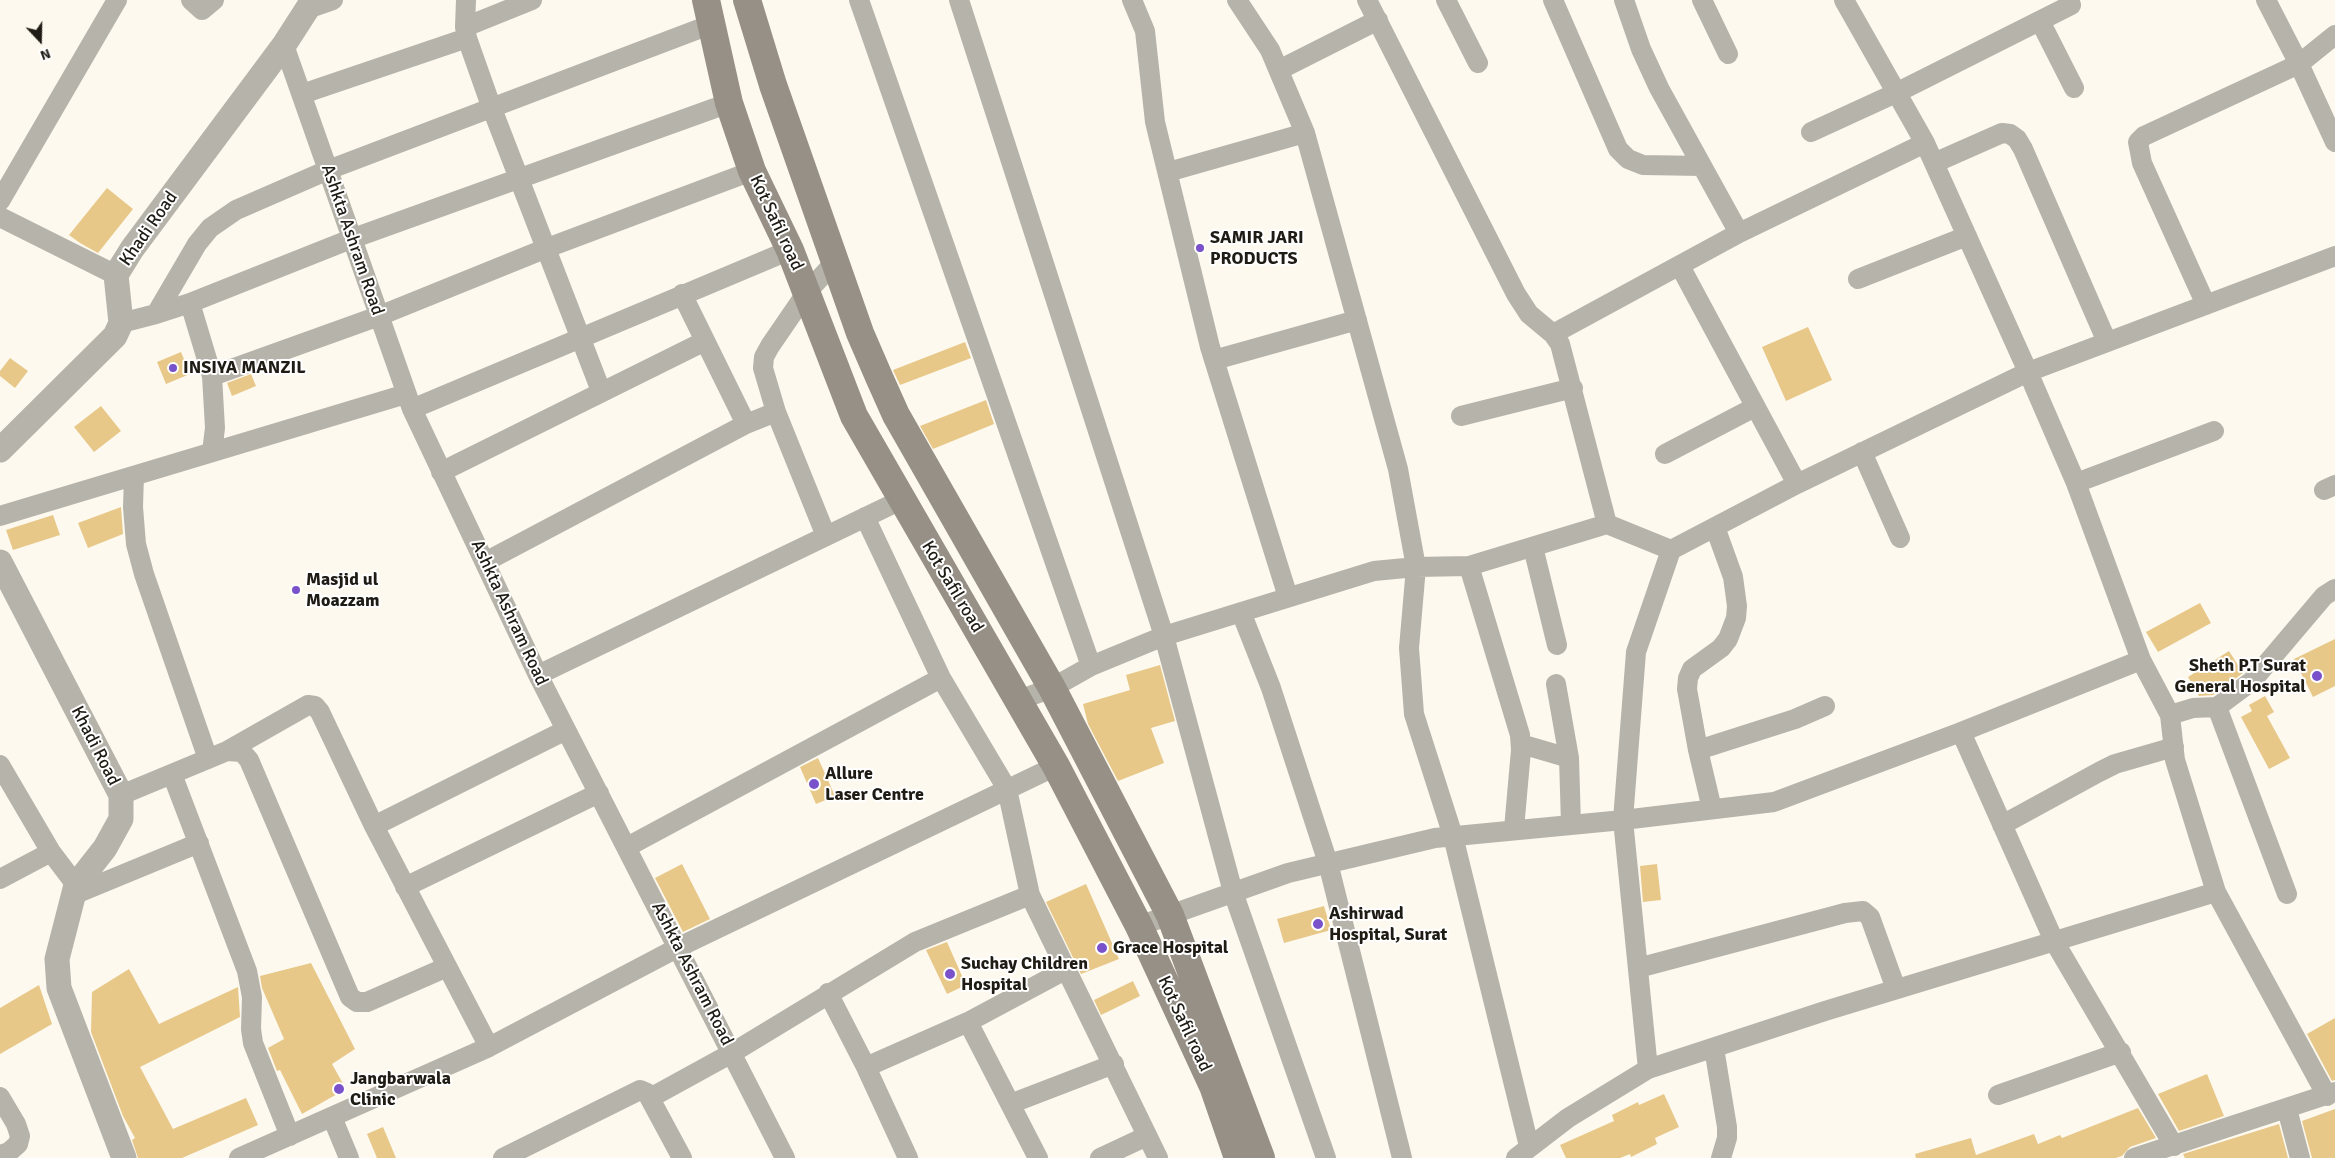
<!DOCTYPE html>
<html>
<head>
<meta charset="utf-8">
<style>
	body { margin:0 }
	#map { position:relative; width:2335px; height:1158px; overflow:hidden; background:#fef9ee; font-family:Signika,sans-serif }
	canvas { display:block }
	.north { position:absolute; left:15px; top:15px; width:50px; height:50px; -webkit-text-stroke:4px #fff; paint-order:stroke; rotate:159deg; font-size:14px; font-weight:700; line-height:20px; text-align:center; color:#1f1c15 }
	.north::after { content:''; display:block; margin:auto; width:18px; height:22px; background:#1f1c15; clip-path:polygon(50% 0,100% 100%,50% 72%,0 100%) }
</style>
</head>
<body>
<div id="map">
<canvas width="2335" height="1158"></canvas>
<div class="north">N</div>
</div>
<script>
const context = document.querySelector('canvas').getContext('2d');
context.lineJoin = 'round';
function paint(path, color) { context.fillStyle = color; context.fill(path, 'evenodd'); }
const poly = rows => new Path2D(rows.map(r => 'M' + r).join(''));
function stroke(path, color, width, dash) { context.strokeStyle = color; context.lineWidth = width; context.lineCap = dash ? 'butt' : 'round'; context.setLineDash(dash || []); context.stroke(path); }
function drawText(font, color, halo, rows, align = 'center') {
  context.font = font + ' Signika,sans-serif'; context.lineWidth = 4; context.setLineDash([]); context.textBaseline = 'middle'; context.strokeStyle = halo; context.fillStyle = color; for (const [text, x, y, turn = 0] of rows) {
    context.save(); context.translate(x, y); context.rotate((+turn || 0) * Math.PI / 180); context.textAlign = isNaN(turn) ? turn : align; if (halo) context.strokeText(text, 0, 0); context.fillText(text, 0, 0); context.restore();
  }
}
paint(poly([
	[107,188,133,209,98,253,80,243,69,235],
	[1808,327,1832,380,1786,401,1762,347],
	[965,342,971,358,900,385,893,370],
	[181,352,190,374,166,384,157,362],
	[10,358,28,371,15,388,0,376,0,371],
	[251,374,256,386,232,396,227,383],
	[986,400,994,424,933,449,920,426],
	[101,406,121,431,94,452,74,427],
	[121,507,123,534,88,548,78,523],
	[53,515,60,535,13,550,6,530],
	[2200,603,2211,623,2158,652,2146,632],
	[2335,639,2335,686,2313,697,2294,659],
	[2229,651,2243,673,2213,695,2199,696,2188,677],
	[1160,665,1175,721,1151,728,1164,763,1118,781,1088,724,1083,704,1130,690,1126,675],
	[2265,696,2274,712,2267,716,2290,758,2269,769,2241,717,2252,711,2249,705],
	[818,758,835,796,816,804,800,767],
	[682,864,710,919,683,932,655,878],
	[1657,864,1661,900,1643,902,1640,866],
	[1086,884,1119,959,1081,974,1046,902],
	[1324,906,1331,930,1284,943,1277,919],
	[947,942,966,985,947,994,926,950],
	[311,963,355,1049,332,1064,346,1089,302,1114,280,1070,277,1071,268,1048,284,1039,262,988,260,976],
	[129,969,159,1024,238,987,240,1017,140,1067,173,1129,246,1098,258,1125,182,1158,138,1158,132,1140,135,1138,123,1116,91,1032,92,992],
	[1133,981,1140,996,1101,1015,1094,1000],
	[39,985,52,1024,0,1054,0,1008],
	[2335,1018,2335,1080,2332,1081,2307,1034],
	[2207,1074,2224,1116,2179,1131,2158,1094],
	[1664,1094,1679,1127,1655,1138,1657,1144,1631,1157,1630,1154,1620,1158,1566,1158,1560,1145,1614,1121,1612,1115,1638,1102,1639,1105],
	[2138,1108,2156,1138,2130,1147,2122,1156,2116,1158,1916,1158,1915,1154,1971,1138,1976,1155,2034,1134,2038,1144,2060,1135,2062,1138],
	[2335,1109,2335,1158,2312,1158,2302,1121],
	[2279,1124,2288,1158,2185,1158,2183,1154],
	[383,1127,396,1158,377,1158,367,1134]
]), '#e7c889');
stroke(poly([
	[191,0,202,10,214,0],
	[466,0,465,27,467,38,491,106,601,391],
	[859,0,1091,666],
	[959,0,1164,636,1233,892,1326,1158],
	[1132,0,1145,31,1155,122,1210,347,1288,597],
	[1237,0,1270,50,1305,133,1398,469,1416,567,1409,648,1414,714,1453,836,1529,1146],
	[1367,0,1516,294,1529,314,1553,334,1560,344,1607,524],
	[1446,0,1478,63],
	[1553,0,1618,149,1628,159,1643,165,1702,166],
	[1624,0,1641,49,1659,88,1739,233],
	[1702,0,1728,54],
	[1844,0,1925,143,2028,372,2076,483,2141,660,2170,715,2175,760,2216,892,2327,1096],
	[2266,0,2299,64,2335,142],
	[307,9,333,0],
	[2040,21,2074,88],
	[465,27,532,0],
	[284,45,412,409,538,675,785,1158],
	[1279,70,1378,20],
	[302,94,467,38],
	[1811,132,1896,93,2071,5],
	[1934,163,2002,133,2010,134,2017,139,2023,149,2107,342],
	[1168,172,1305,133],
	[0,201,117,0],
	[0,217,116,275],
	[1680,266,1797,484],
	[1858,279,1967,236],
	[682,294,746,424],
	[190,303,212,376,215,428,212,452],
	[2206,305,2142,163,2138,142,2144,136,2299,64,2335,35],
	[156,314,197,244,210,228,236,210,328,170,712,24],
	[121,323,156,314,190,303,351,239,729,103],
	[1553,334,1739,233,1925,143],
	[1214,360,1357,320],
	[212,376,379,316,547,248,752,171],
	[412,409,790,250],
	[1461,416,1573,388],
	[1862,452,1900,538],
	[1665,454,1755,407],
	[441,472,705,341],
	[134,476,133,507,136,544,144,574,208,759],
	[2076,483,2214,431],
	[2324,490,2335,485],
	[0,516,406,394],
	[865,517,941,678,1007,789,1030,895,1158,1158],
	[826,536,776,412,763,368,764,357,770,346,807,292,835,262],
	[1533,547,1557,645],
	[485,562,746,424,776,412],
	[1469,566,1520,735,1521,750,1514,829],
	[1241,612,1271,688,1328,863,1402,1158],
	[538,675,901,500],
	[1556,684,1569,758,1571,824],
	[1019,700,1052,688,1091,666,1164,636,1374,571,1416,567,1469,566,1607,524,1671,550],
	[2217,707,2287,894],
	[2170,715,2193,708,2217,707,2252,681,2324,596,2335,589],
	[1961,732,2054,941,2174,1146],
	[1521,744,1569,758],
	[1698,750,1795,719,1825,706],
	[227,751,308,705,315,706,320,712,374,826,489,1047],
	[0,765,51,852,76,885],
	[172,774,247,971,252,997,251,1029,253,1043,290,1136],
	[121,795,227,751,242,752,249,760,350,997,357,1002,367,1002,447,967],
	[1712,809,1698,750,1687,689,1688,678,1692,669,1721,648,1728,639,1736,618,1737,606,1733,577,1715,527],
	[2002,825,2099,772,2115,764,2174,747],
	[374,826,566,730],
	[627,847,941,678],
	[0,879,51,852],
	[405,887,599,793],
	[73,895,199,843],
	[1139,926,1288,873,1435,838,1623,820,1774,802,1961,732,2141,660],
	[1638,968,1845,913,1863,911,1870,917,1896,989],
	[828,993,866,1067,908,1158],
	[968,1022,1038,1158],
	[1714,1048,1727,1127,1727,1138,1721,1158],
	[866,1067,968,1022,1067,969],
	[1648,1069,1825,1011,2216,892],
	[1998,1095,2121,1052],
	[0,1097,16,1124,20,1136,18,1144,9,1152,0,1155],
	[650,1098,732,1053,915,942,1030,895],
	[1010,1104,1114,1064],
	[2287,1109,2300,1158],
	[332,1117,349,1158],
	[239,1158,489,1047,679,947,1056,766],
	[503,1158,640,1090,647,1093,682,1158],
	[1100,1158,1147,1136],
	[1516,1158,1568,1118,1648,1069,1623,820,1636,652,1671,550,1797,484,2028,372,2335,256],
	[2134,1158,2335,1092]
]), '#b6b3ab', 20);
stroke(poly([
	[0,450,115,336,121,323,116,275,119,270,132,249,284,45,313,0],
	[0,562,121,795,121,819,105,848,76,885,57,959,59,988,124,1158]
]), '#b6b3ab', 25);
stroke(poly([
	[706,0,729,103,752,171,790,250,854,416,1056,766,1139,926,1213,1086,1238,1158],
	[747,0,773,85,860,333,879,377,896,415,1052,688,1170,915,1261,1158]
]), '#969086', 28);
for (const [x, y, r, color] of [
	[1200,248,5,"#7952cb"],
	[173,368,5,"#7952cb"],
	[296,590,5,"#7952cb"],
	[2317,676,6,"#7952cb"],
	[814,784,6,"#7952cb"],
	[1318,924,6,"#7952cb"],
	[1102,948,6,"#7952cb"],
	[950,974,6,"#7952cb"],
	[339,1089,6,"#7952cb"]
]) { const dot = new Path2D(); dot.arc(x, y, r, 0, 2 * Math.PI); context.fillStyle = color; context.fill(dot); stroke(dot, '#fff', 2); }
drawText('18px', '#1f1c15', '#fff', [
	["Kot Safil road",776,223,65],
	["Khadi Road",149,229,-55],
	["Ashkta Ashram Road",352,240,71],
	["Kot Safil road",952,587,59],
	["Ashkta Ashram Road",509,613,65],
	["Khadi Road",95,746,63],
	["Ashkta Ashram Road",692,974,63],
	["Kot Safil road",1184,1024,65]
]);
drawText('bold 18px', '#1f1c15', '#fff', [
	["SAMIR JARI",1210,238],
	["PRODUCTS",1210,259],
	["INSIYA MANZIL",183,368],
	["Masjid ul",306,580],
	["Moazzam",306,601],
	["Sheth P.T Surat",2306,666,"right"],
	["General Hospital",2306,687,"right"],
	["Allure",825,774],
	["Laser Centre",825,795],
	["Ashirwad",1329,914],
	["Hospital, Surat",1329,935],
	["Grace Hospital",1113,948],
	["Suchay Children",961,964],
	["Hospital",961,985],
	["Jangbarwala",350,1079],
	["Clinic",350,1100]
], 'left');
</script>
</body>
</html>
